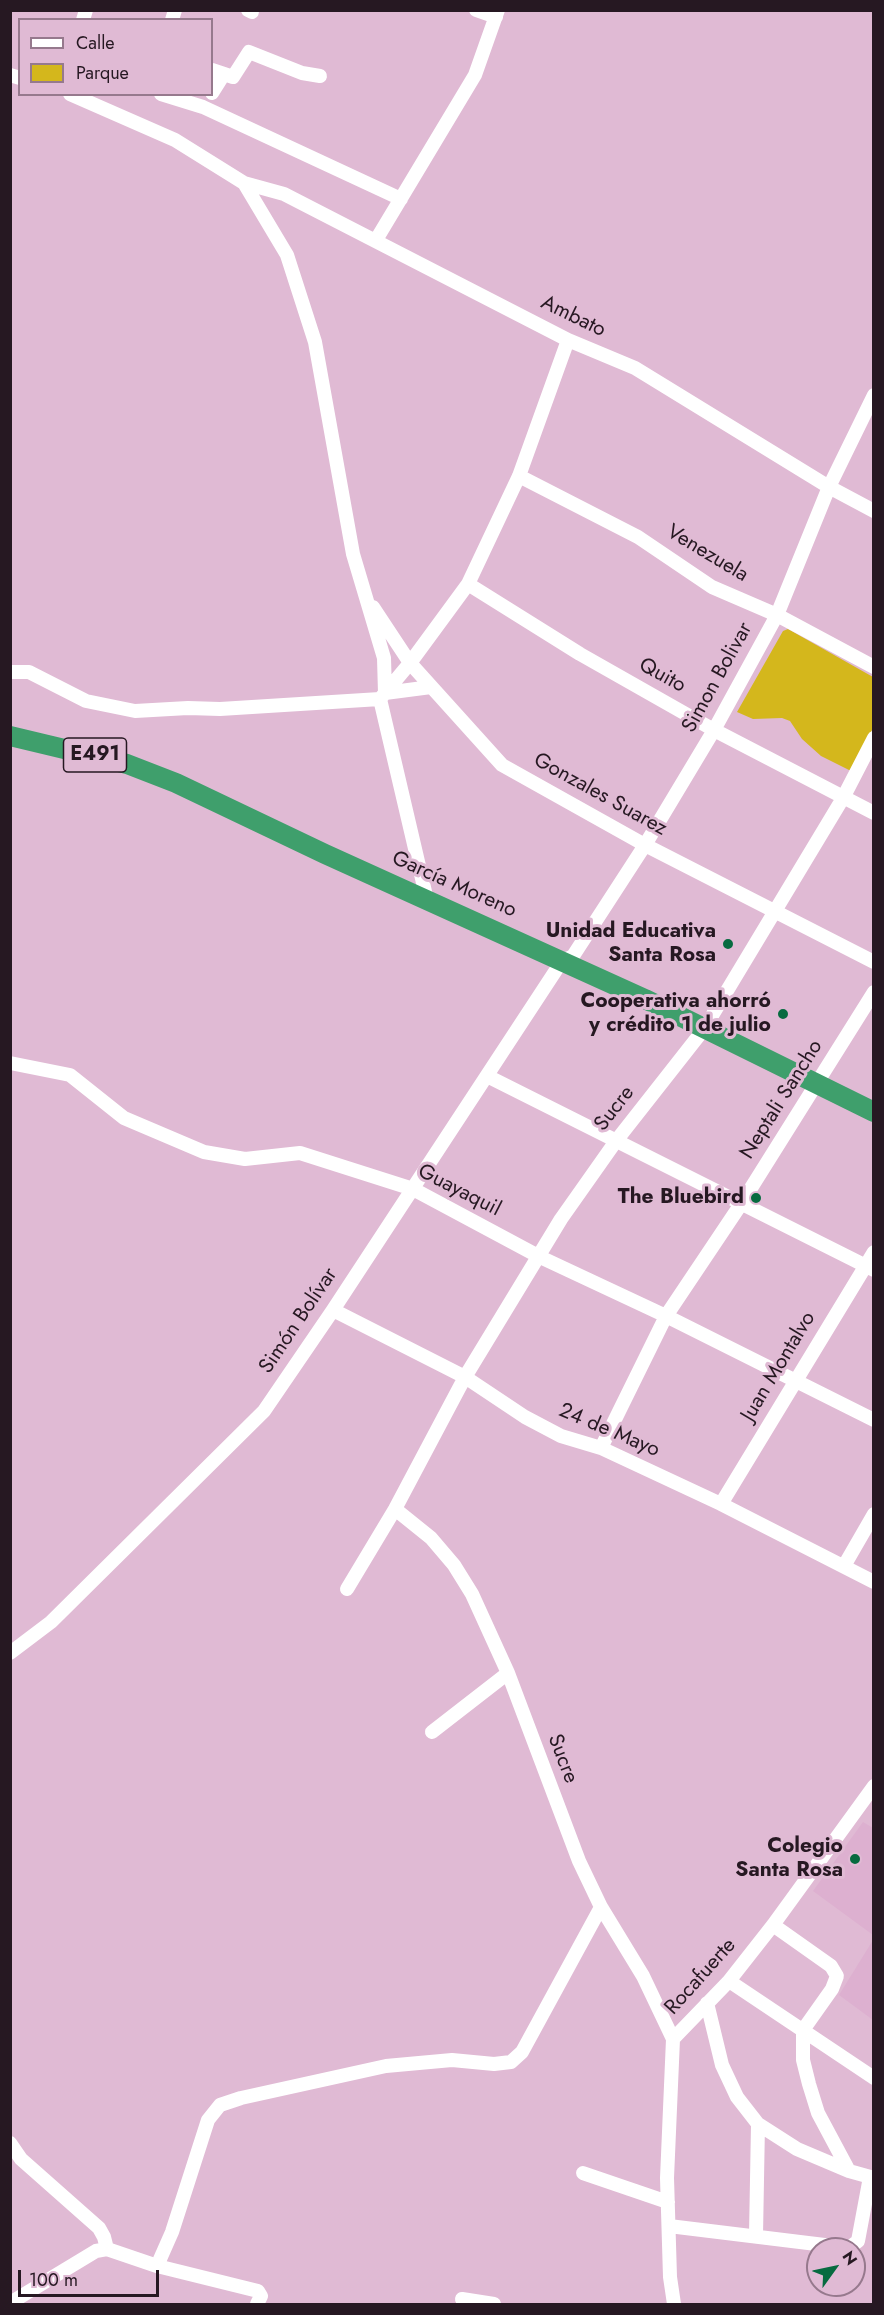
<!DOCTYPE html>
<html>
<head>
<meta charset="utf-8">
<style>
	body { margin:0 }
	#map { position:relative; width:884px; height:2315px; overflow:hidden; background:#e0bad4; font-family:Jost,sans-serif }
	canvas { display:block }
	.frame { position:absolute; inset:0; border:12px solid #261822; pointer-events:none }
	.legend { position:absolute; left:18px; top:18px; width:195px; height:78px; box-sizing:border-box; background:#e0bad4; border:2px solid #96798d; margin:0; padding:8px 10px; list-style:none; font-size:18px; color:#261822 }
	.legend li { display:flex; align-items:center; gap:12px; height:30px }
	.legend b { width:30px; border:2px solid #96798d }
	.north { position:absolute; left:806px; top:2237px; width:60px; height:60px; box-sizing:border-box; background:#e0bad4; border:2px solid #96798d; border-radius:50%; rotate:57deg; font-size:16px; font-weight:700; line-height:24px; text-align:center; color:#261822 }
	.north::after { content:''; display:block; margin:auto; width:21px; height:27px; background:#076b40; clip-path:polygon(50% 0,100% 100%,50% 72%,0 100%) }
	.scale { position:absolute; left:18px; top:2270px; width:141px; height:27px; box-sizing:border-box; border:3px solid #261822; border-top:0; padding-left:8px; font-size:18px; line-height:21px; white-space:nowrap; color:#261822; -webkit-text-stroke:4px #e0bad4; paint-order:stroke }
</style>
</head>
<body>
<div id="map">
<canvas width="884" height="2315"></canvas>
<div class="frame"></div>
<ul class="legend">
<li><b style="height:8px;background:#fff"></b>Calle</li>
<li><b style="height:16px;background:#d4b71c"></b>Parque</li>
</ul>
<div class="north">N</div>
<div class="scale">100 m</div>
</div>
<script>
const context = document.querySelector('canvas').getContext('2d');
context.lineJoin = 'round';
function paint(path, color) { context.fillStyle = color; context.fill(path, 'evenodd'); }
const poly = rows => new Path2D(rows.map(r => 'M' + r).join(''));
function stroke(path, color, width, dash) { context.strokeStyle = color; context.lineWidth = width; context.lineCap = dash ? 'butt' : 'round'; context.setLineDash(dash || []); context.stroke(path); }
function drawText(font, color, halo, rows, align = 'center') {
  context.font = font + ' Jost,sans-serif'; context.lineWidth = 6; context.setLineDash([]); context.textBaseline = 'middle'; context.strokeStyle = halo; context.fillStyle = color; for (const [text, x, y, turn = 0] of rows) {
    context.save(); context.translate(x, y); context.rotate((+turn || 0) * Math.PI / 180); context.textAlign = isNaN(turn) ? turn : align; if (halo) context.strokeText(text, 0, 0); context.fillText(text, 0, 0); context.restore();
  }
}
paint(poly([
	[863,1822,873,1828,873,1935,813,1891],
	[873,1940,873,2020,839,1995]
]), '#ddb0d0');
paint(poly([
	[788,629,873,677,873,728,851,771,821,756,802,739,790,721,782,718,753,719,737,712,783,631]
]), '#d4b71c');
stroke(poly([
	[248,10,252,12],
	[476,10,496,17],
	[83,20,86,10],
	[172,20,175,10],
	[212,70,233,77,249,52,302,73,320,76],
	[10,75,20,78],
	[212,93,224,74],
	[70,94,175,140,244,183,287,255,315,342,353,554,384,658,385,693,380,699,427,900],
	[161,94,203,107,401,199],
	[244,183,284,194,568,340,635,368,829,487,874,511],
	[376,240,475,75,498,10],
	[519,476,638,537,712,587,777,615,874,667],
	[468,584,580,654,714,730,874,813],
	[373,607,410,663,502,765,645,845,874,962],
	[10,672,29,672,86,701,135,711,188,708,220,709,380,699],
	[385,693,410,663,468,584,519,476,568,340],
	[385,693,431,687],
	[10,1063,70,1075,124,1118,204,1152,245,1159,300,1153,413,1189,540,1257,666,1316,874,1420],
	[487,1076,874,1270],
	[333,1310,465,1377,525,1417,561,1436,601,1448,721,1504,874,1582],
	[601,1448,666,1316,741,1204,874,992],
	[721,1504,874,1252],
	[395,1509,431,1538,454,1565,472,1594,508,1673,579,1861,601,1907,643,1976,673,2039],
	[844,1566,874,1514],
	[347,1589,395,1509,465,1377,561,1219,616,1141,704,1029,843,798,874,738],
	[10,1653,51,1622,264,1411,333,1310,562,961,573,956,645,845,714,730,777,615,829,487,874,395],
	[432,1732,508,1673],
	[773,1925,831,1966,837,1976,832,1989,803,2030,803,2060,809,2084,818,2113,849,2171],
	[729,1981,874,2078],
	[707,2003,722,2065,737,2097,758,2124,797,2149,849,2171,874,2178],
	[10,2143,21,2159,99,2228,104,2237,107,2249],
	[583,2173,668,2202],
	[669,2226,849,2248,858,2241,870,2177],
	[756,2235,758,2124],
	[157,2266,258,2291,261,2296,257,2304],
	[462,2299,494,2304],
	[10,2303,96,2251,107,2249,157,2266,172,2232,208,2120,220,2105,241,2098,386,2066,452,2060,494,2064,511,2062,522,2052,601,1907],
	[674,2304,670,2277,667,2178,673,2039,729,1981,773,1925,874,1786]
]), '#fff', 14);
stroke(poly([
	[10,736,127,764,176,783,325,854,645,999,874,1112]
]), '#3f9f6c', 20);
for (const [x, y, r, color] of [
	[728,944,6,"#076b40"],
	[783,1014,6,"#076b40"],
	[756,1198,6,"#076b40"],
	[855,1859,6,"#076b40"]
]) { const dot = new Path2D(); dot.arc(x, y, r, 0, 2 * Math.PI); context.fillStyle = color; context.fill(dot); stroke(dot, '#e0bad4', 2); }
for (const [x, y, w] of [
	[95,755,63]
]) { const box = new Path2D(); box.roundRect(x - w / 2, y - 17, w, 34, 4.5); context.fillStyle = '#e0bad4'; context.fill(box); stroke(box, '#261822', 1.5); }
drawText('bold 20px', '#261822', null, [
	["E491",95,755]
]);
drawText('21px', '#261822', '#e0bad4', [
	["Ambato",573,317,26],
	["Venezuela",707,554,31],
	["Quito",662,676,29],
	["Simon Bolivar",718,678,-61],
	["Gonzales Suarez",600,795,29],
	["García Moreno",454,885,24],
	["Neptali Sancho",782,1100,-58],
	["Sucre",615,1109,-52],
	["Guayaquil",459,1191,27],
	["Simón Bolívar",299,1321,-56],
	["Juan Montalvo",779,1367,-59],
	["24 de Mayo",609,1431,23],
	["Sucre",562,1759,69],
	["Rocafuerte",701,1977,-48]
]);
drawText('bold 21px', '#261822', '#e0bad4', [
	["Unidad Educativa",716,932],
	["Santa Rosa",716,956],
	["Cooperativa ahorró",771,1002],
	["y crédito 1 de julio",771,1026],
	["The Bluebird",744,1198],
	["Colegio",843,1847],
	["Santa Rosa",843,1871]
], 'right');
</script>
</body>
</html>
